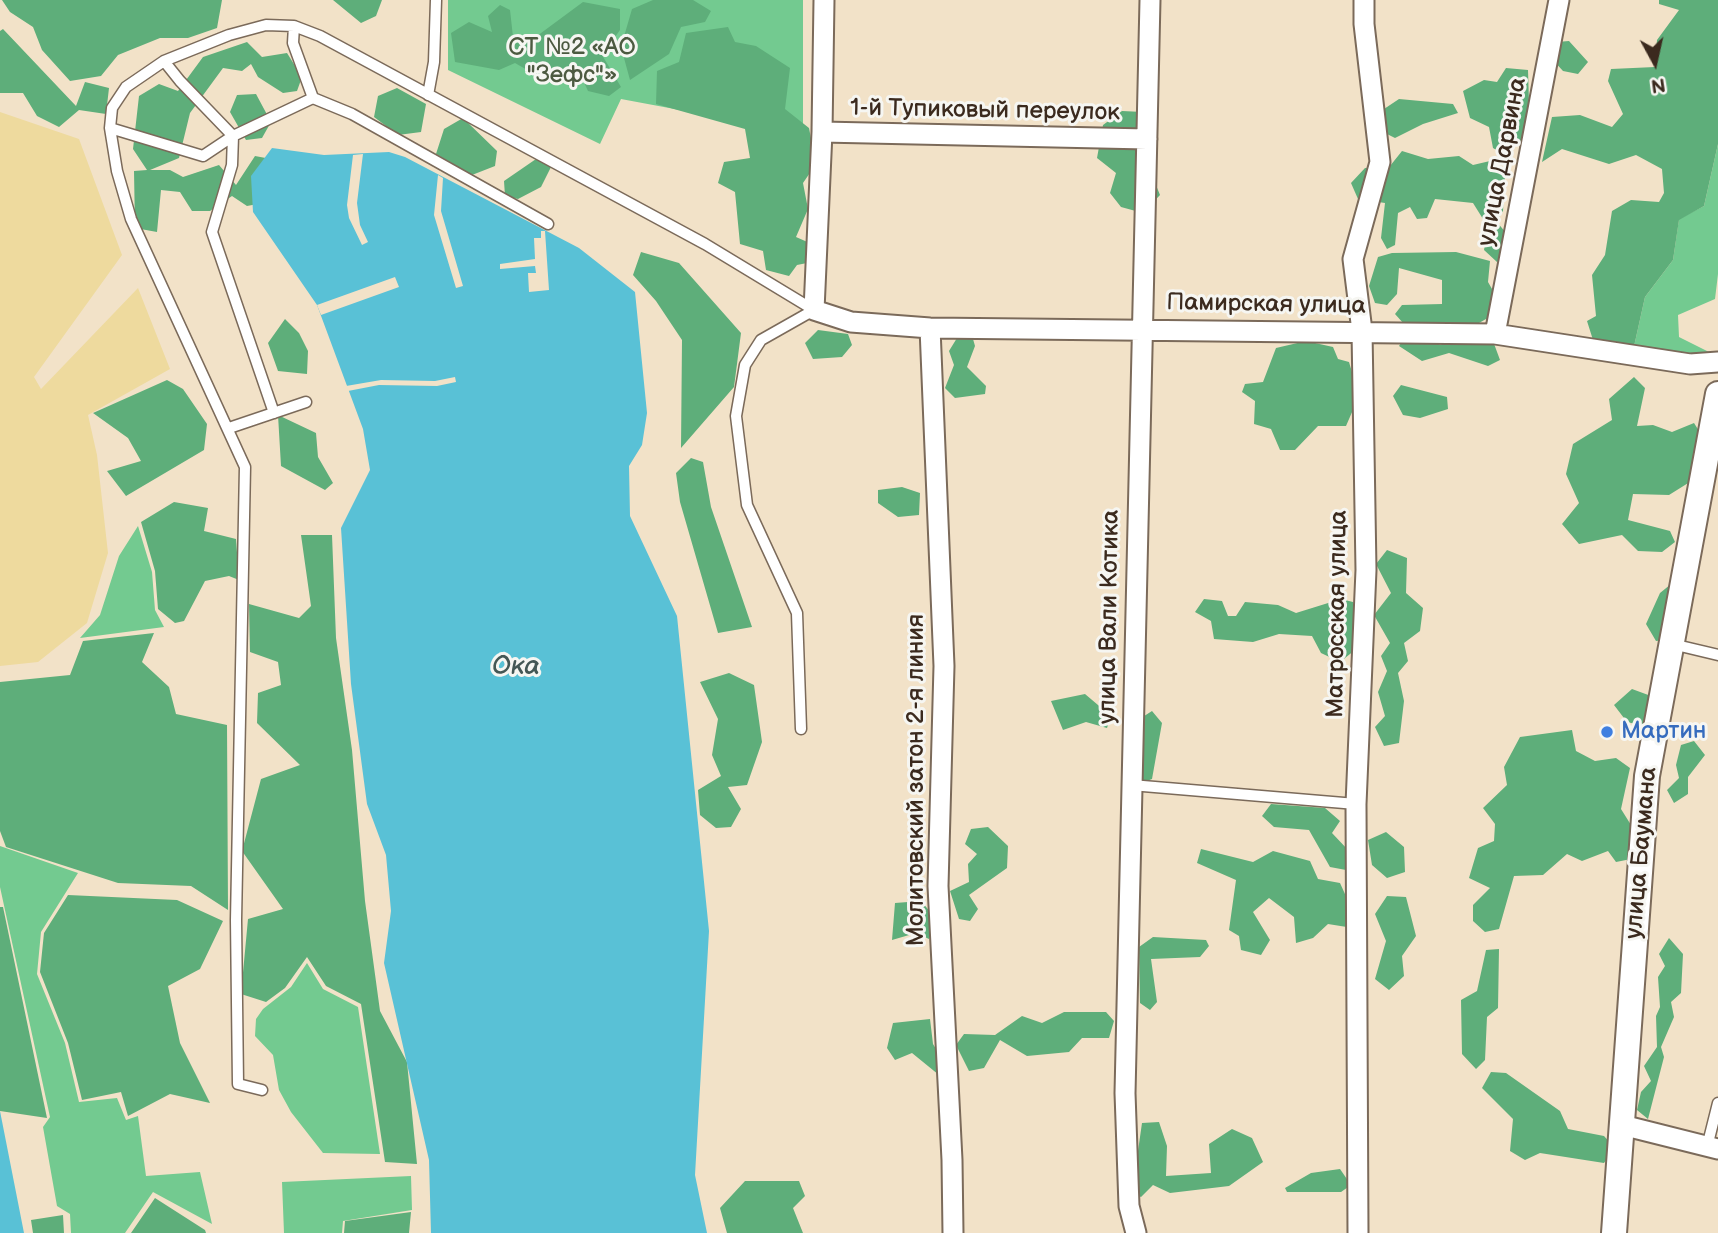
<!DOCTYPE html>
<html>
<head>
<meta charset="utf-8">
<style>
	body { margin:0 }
	#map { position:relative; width:1718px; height:1233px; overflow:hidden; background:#f2e2c8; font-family:"Balsamiq Sans",sans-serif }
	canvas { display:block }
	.north { position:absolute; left:1620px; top:28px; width:70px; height:70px; -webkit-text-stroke:5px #f6f6f2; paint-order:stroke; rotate:172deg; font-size:19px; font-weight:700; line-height:28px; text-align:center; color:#3b2a1e }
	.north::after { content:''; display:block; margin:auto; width:24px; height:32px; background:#3b2a1e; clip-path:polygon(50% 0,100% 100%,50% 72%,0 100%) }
</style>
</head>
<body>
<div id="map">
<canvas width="1718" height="1233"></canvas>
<div class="north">N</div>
</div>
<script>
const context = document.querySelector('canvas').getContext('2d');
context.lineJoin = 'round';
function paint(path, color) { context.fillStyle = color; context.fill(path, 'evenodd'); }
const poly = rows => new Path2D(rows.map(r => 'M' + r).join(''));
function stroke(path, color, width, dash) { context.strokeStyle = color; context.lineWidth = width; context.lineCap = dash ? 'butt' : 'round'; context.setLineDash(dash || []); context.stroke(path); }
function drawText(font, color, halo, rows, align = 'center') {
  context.font = font + ' "Balsamiq Sans",sans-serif'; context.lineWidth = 6; context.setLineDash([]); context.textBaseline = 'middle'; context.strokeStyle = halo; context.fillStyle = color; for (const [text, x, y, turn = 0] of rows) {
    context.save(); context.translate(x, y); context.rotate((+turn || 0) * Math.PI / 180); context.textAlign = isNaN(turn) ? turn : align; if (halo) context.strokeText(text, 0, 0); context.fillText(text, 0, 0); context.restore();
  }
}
paint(poly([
	[448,0,803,0,803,133,621,99,600,144,448,70],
	[1718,144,1718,274,1715,299,1678,315,1679,337,1709,352,1690,358,1633,351,1645,297,1673,260,1679,219,1704,206],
	[138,526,152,572,155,610,164,627,80,638,100,615,119,556],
	[0,846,78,873,41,932,37,974,65,1043,79,1102,117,1098,126,1120,138,1116,146,1176,200,1172,212,1224,153,1192,125,1233,71,1233,70,1214,57,1206,43,1127,50,1117,0,887],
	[307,963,323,989,358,1007,380,1154,323,1153,291,1112,279,1090,273,1055,255,1036,256,1019,263,1009,291,987],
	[411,1176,412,1210,343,1221,342,1233,284,1233,282,1182]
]), '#73ca90');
paint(poly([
	[2,0,222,0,217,28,188,38,160,38,118,55,101,76,70,81,42,50,33,27,10,12],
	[333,0,382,0,376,16,361,23],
	[653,0,693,0,711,11,705,22,681,27,669,54,630,80,621,47,632,9],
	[1659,0,1718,0,1718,144,1704,206,1679,220,1673,260,1645,297,1633,351,1593,340,1587,321,1596,316,1592,275,1605,255,1612,211,1631,200,1659,202,1664,193,1662,169,1636,155,1609,164,1562,149,1542,162,1552,117,1580,115,1612,127,1623,114,1608,81,1611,69,1655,67,1657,40,1679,10,1659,4],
	[583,2,620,9,620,30,602,55,621,87,609,96,588,91,575,63,568,81,550,83,515,63,499,70,455,62,451,33,469,22,492,32,488,16,500,5,510,10,513,37,537,36],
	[728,27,735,42,756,46,790,68,785,109,809,128,816,164,803,183,808,209,796,237,812,244,812,262,797,265,789,276,766,270,763,251,740,244,735,192,718,183,724,162,750,158,745,129,656,104,657,71,679,62,686,33],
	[3,29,76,106,85,82,109,88,106,114,79,110,59,127,37,116,23,93,0,93,0,31],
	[1569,41,1588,62,1578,74,1563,71,1552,59,1557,42],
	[247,42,262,57,287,53,302,77,297,91,283,93,258,77,251,64,242,71,223,68,190,113,179,158,150,170,170,170,183,177,219,165,236,185,255,156,271,159,268,202,247,206,232,196,210,211,192,211,180,192,161,190,157,232,135,228,134,171,147,170,133,149,139,96,159,84,178,91,203,57],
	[1506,68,1528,70,1529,103,1534,118,1525,144,1513,142,1505,155,1493,148,1489,127,1470,118,1463,91,1484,80,1497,82],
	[397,88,426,104,421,132,398,135,374,117,378,96],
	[256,94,271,122,262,138,246,140,230,112,237,95],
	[1399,99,1453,104,1458,113,1423,124,1395,138,1385,133,1381,111],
	[1122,111,1143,112,1143,153,1160,195,1143,213,1121,207,1110,193,1116,173,1097,158,1103,125],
	[463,118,497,151,495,166,472,175,436,154,444,129],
	[1402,151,1428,159,1459,156,1473,165,1490,161,1505,174,1503,211,1496,221,1507,234,1505,257,1497,262,1484,250,1488,227,1473,203,1435,199,1427,218,1417,219,1410,207,1398,213,1395,245,1387,249,1381,238,1385,203,1358,199,1351,183,1365,168,1390,166],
	[536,159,551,167,541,187,518,199,505,196,504,181],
	[641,252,679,263,741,333,734,387,681,448,682,340,656,301,633,275],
	[1456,252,1490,261,1488,282,1507,315,1492,330,1486,319,1472,327,1404,324,1395,314,1402,305,1442,304,1442,280,1399,268,1397,294,1387,305,1375,303,1369,286,1378,257,1392,253],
	[285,319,299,333,308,351,307,374,278,371,268,343],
	[818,330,848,334,852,345,842,357,813,359,805,343],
	[1405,337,1428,337,1440,345,1455,338,1493,341,1500,360,1488,366,1449,353,1422,361,1399,346],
	[957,338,973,339,975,346,967,367,986,386,985,394,955,398,945,388,954,365,949,351],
	[1306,341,1333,347,1338,359,1349,362,1359,396,1346,426,1318,426,1295,450,1280,450,1271,429,1254,424,1255,401,1242,392,1245,384,1263,382,1276,348],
	[1634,377,1645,388,1637,426,1653,425,1672,432,1694,423,1704,439,1693,480,1669,495,1633,494,1628,520,1670,531,1675,542,1662,552,1638,551,1622,535,1579,544,1562,524,1579,503,1566,474,1573,444,1612,420,1609,399],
	[167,380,183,389,207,424,204,450,126,496,107,471,141,461,128,438,93,413],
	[1401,385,1447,397,1448,409,1420,418,1403,415,1393,396],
	[278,415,316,433,318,457,333,483,325,490,281,466],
	[691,458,703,462,711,507,752,627,718,633,680,502,676,473],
	[902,487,920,493,919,515,898,517,878,503,878,490],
	[174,502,208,508,204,531,236,539,239,580,229,576,205,581,184,621,175,623,158,609,155,571,141,522],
	[301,535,332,535,336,638,352,750,365,901,380,1011,407,1062,417,1164,385,1162,361,1004,326,986,307,957,285,988,266,1002,241,994,248,919,283,909,242,851,261,779,300,765,257,723,258,693,281,685,278,662,250,652,249,604,299,618,311,606],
	[1387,550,1407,558,1406,593,1423,608,1420,631,1404,643,1408,661,1398,673,1404,701,1399,743,1384,746,1375,727,1385,716,1378,692,1387,671,1381,656,1390,643,1374,615,1391,593,1376,564],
	[1676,580,1675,639,1656,641,1646,624,1660,593],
	[1204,599,1222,601,1228,616,1236,616,1245,602,1278,605,1296,613,1341,599,1353,602,1361,622,1360,646,1340,662,1321,653,1312,636,1279,634,1253,642,1214,639,1211,621,1195,612],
	[154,633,142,662,169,687,176,714,227,725,228,910,191,886,118,883,6,847,0,831,0,682,70,675,83,641],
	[729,673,754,685,762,742,747,785,728,787,741,809,731,827,716,828,700,815,698,790,721,776,712,755,718,719,700,682],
	[1632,689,1651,696,1653,719,1644,726,1627,722,1614,705],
	[1085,694,1111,716,1107,728,1086,722,1063,730,1051,701],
	[1152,711,1162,723,1152,779,1142,783,1133,771,1138,720],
	[1572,730,1576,751,1595,761,1616,758,1630,768,1621,809,1631,825,1631,859,1616,862,1608,851,1582,861,1567,854,1543,875,1514,876,1499,929,1485,932,1473,921,1473,905,1490,888,1469,878,1478,848,1494,841,1495,824,1483,808,1507,785,1504,767,1520,737],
	[1694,741,1705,755,1688,777,1688,794,1674,803,1667,790,1679,778,1676,765,1681,745],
	[1271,804,1325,808,1340,821,1332,833,1349,851,1346,870,1330,867,1309,830,1274,827,1262,816],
	[988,827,1008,846,1007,868,969,895,978,909,970,921,959,919,950,891,969,882,968,864,977,854,965,844,971,829],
	[1386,832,1404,847,1405,872,1387,878,1372,865,1368,840],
	[1201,849,1253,862,1273,851,1310,861,1318,879,1340,883,1354,914,1353,928,1328,924,1313,938,1296,943,1294,917,1269,898,1253,912,1270,940,1261,955,1241,950,1239,936,1229,930,1236,880,1197,863],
	[68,895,177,900,223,921,200,969,168,986,180,1043,210,1103,170,1094,128,1116,121,1092,82,1100,68,1043,40,972,44,933],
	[1387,896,1406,897,1416,936,1402,956,1404,976,1389,990,1375,979,1386,941,1375,914],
	[921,901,938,921,929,939,916,933,892,940,895,903],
	[0,907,3,907,47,1118,0,1111],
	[1153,937,1206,940,1209,946,1200,957,1151,959,1157,1002,1150,1010,1140,1003,1139,947],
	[1669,938,1683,954,1681,993,1671,1002,1674,1017,1661,1047,1664,1057,1648,1119,1637,1110,1641,1092,1651,1081,1644,1066,1657,1047,1656,1016,1660,1007,1658,977,1665,966,1659,954],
	[1499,949,1498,1008,1487,1017,1485,1060,1476,1069,1462,1054,1461,1000,1477,991,1486,950],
	[1064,1012,1106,1012,1114,1021,1109,1038,1082,1038,1069,1052,1027,1056,1000,1040,984,1068,969,1071,956,1045,964,1034,995,1035,1022,1016,1042,1023],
	[930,1019,933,1044,947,1067,939,1075,912,1053,895,1060,887,1048,893,1023],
	[1491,1072,1506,1073,1560,1111,1568,1129,1604,1136,1615,1148,1604,1163,1540,1153,1525,1160,1510,1151,1513,1119,1482,1088],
	[1159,1122,1167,1146,1166,1176,1211,1173,1209,1144,1232,1129,1252,1138,1263,1162,1229,1186,1170,1193,1153,1185,1141,1197,1132,1193,1142,1123],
	[1340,1169,1351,1185,1341,1192,1287,1192,1285,1188,1311,1173],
	[745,1181,799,1181,805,1196,793,1208,803,1233,727,1233,720,1208],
	[155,1198,205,1230,206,1233,131,1233],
	[411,1212,409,1233,344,1233,345,1221],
	[63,1215,64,1233,33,1233,31,1220]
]), '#5eae7a');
paint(poly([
	[0,112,79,139,122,255,34,377,41,389,138,288,170,369,88,415,97,455,108,553,87,623,38,662,0,666]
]), '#eeda9e');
paint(poly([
	[272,148,324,155,389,152,405,157,579,248,635,292,647,413,642,445,629,466,630,516,677,616,709,931,695,1175,707,1233,431,1233,429,1160,384,963,391,911,386,855,367,804,351,684,341,528,370,470,363,429,317,305,253,212,251,176],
	[0,1111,24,1233,0,1233]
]), '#59c1d6');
paint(poly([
	[363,154,357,203,360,225,368,242,362,245,349,218,347,205,353,155],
	[438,175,443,178,441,211,463,286,456,288,434,215],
	[541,231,545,231,549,290,529,292,528,273,536,273,535,266,500,269,500,264,535,259,534,238,541,238],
	[395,277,399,287,321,315,317,305],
	[455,377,456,382,437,386,379,385,348,391,346,386,381,380,435,381]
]), '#f2e2c8');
const service = poly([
	[294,26,293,43,313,98,352,114,548,224],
	[164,61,180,81,233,136,313,98],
	[428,95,434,62,436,0],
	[110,128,203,156,233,136,232,165,212,232,274,413],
	[229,428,306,402],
	[1672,644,1718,655],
	[1131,785,1356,804],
	[262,1090,238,1084,236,920,245,467,131,219,117,171,110,128,112,108,126,87,164,61,229,35,266,25,294,26,320,36,705,244,814,310,761,340,745,365,736,416,747,505,797,613,801,729],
	[1707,1147,1718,1103]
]);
const minor = poly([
	[824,0,822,132,814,310,851,322,930,328,1495,334,1690,364,1718,362],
	[822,132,1147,139],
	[930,328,944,666,938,886,952,1160,953,1233],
	[1495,334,1559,0],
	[1622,1125,1718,1149],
	[1136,1233,1129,1206,1125,1093,1150,0],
	[1358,1233,1356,804,1366,570,1362,331,1353,259,1380,162,1364,24,1364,0]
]);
const tertiary = poly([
	[1614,1233,1647,776,1718,394]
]);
stroke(service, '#7b6a5a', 13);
stroke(minor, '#7b6a5a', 23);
stroke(tertiary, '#7b6a5a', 28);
stroke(service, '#fff', 10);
stroke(minor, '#fff', 19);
stroke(tertiary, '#fff', 24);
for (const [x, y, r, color] of [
	[1607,732,7,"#3f7fe0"]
]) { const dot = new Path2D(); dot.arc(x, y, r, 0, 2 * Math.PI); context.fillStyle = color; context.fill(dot); stroke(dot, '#f6f6f2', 2.5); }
drawText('24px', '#4c5a40', '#f6f6f2', [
	["СТ №2 «АО",572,48],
	["\"Зефс\"»",572,76]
]);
drawText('24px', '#3b2a1e', '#f6f6f2', [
	["1-й Тупиковый переулок",985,111,1],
	["улица Дарвина",1503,162,-79],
	["Памирская улица",1266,305,1],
	["Матросская улица",1338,614,-89],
	["улица Вали Котика",1110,617,-89],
	["Молитовский затон 2-я линия",917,780,-90],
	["улица Баумана",1642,853,-85]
]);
drawText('24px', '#366cbe', '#f6f6f2', [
	["Мартин",1621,732]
], 'left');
drawText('italic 26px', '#445755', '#f6f6f2', [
	["Ока",516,667]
]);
</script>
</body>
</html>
